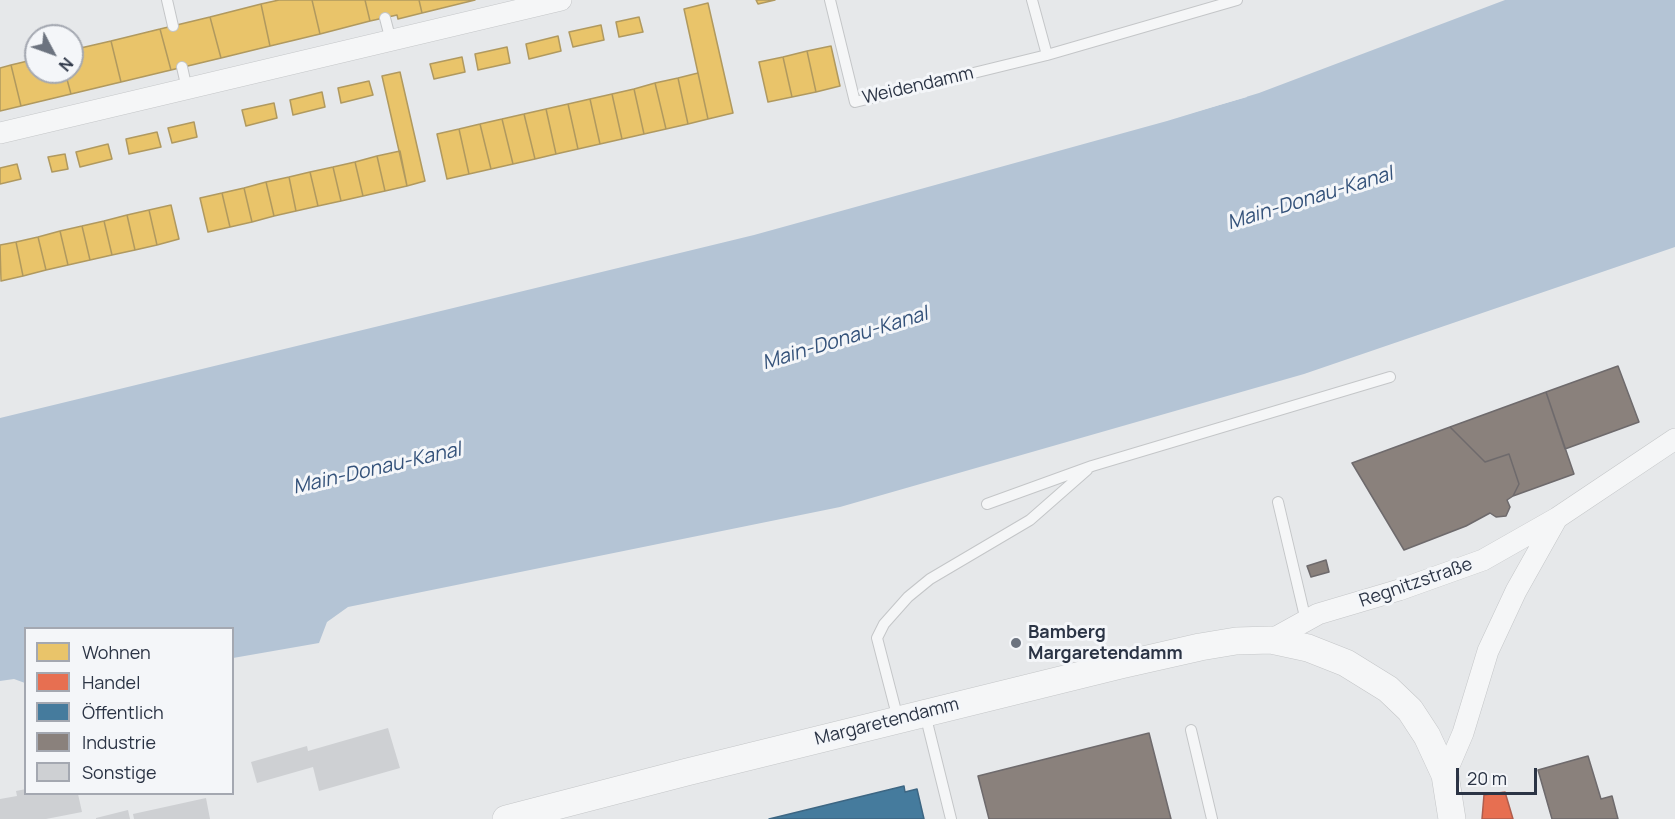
<!DOCTYPE html>
<html>
<head>
<meta charset="utf-8">
<style>
	body { margin:0 }
	#map { position:relative; width:1675px; height:819px; overflow:hidden; background:#e6e8ea; font-family:Manrope,sans-serif }
	canvas { display:block }
	.legend { position:absolute; left:24px; top:627px; width:210px; height:168px; box-sizing:border-box; background:#f4f6f9; border:2px solid #a4a8b1; margin:0; padding:8px 10px; list-style:none; font-size:18px; color:#2b3445 }
	.legend li { display:flex; align-items:center; gap:12px; height:30px }
	.legend b { width:30px; border:2px solid #a4a8b1 }
	.north { position:absolute; left:24px; top:24px; width:60px; height:60px; box-sizing:border-box; background:#f4f6f9; border:2px solid #a4a8b1; border-radius:50%; rotate:131deg; font-size:16px; font-weight:700; line-height:24px; text-align:center; color:#2b3445 }
	.north::after { content:''; display:block; margin:auto; width:21px; height:27px; background:#6c737f; clip-path:polygon(50% 0,100% 100%,50% 72%,0 100%) }
	.scale { position:absolute; left:1456px; top:768px; width:81px; height:27px; box-sizing:border-box; border:3px solid #2b3445; border-top:0; padding-left:8px; font-size:18px; line-height:21px; white-space:nowrap; color:#2b3445; -webkit-text-stroke:4px #f4f6f9; paint-order:stroke }
</style>
</head>
<body>
<div id="map">
<canvas width="1675" height="819"></canvas>
<ul class="legend">
<li><b style="height:16px;background:#e9c46a"></b>Wohnen</li>
<li><b style="height:16px;background:#e76f51"></b>Handel</li>
<li><b style="height:16px;background:#457b9d"></b>Öffentlich</li>
<li><b style="height:16px;background:#8a817c"></b>Industrie</li>
<li><b style="height:16px;background:#ced0d3"></b>Sonstige</li>
</ul>
<div class="north">N</div>
<div class="scale">20 m</div>
</div>
<script>
const context = document.querySelector('canvas').getContext('2d');
context.lineJoin = 'round';
function paint(path, color) { context.fillStyle = color; context.fill(path, 'evenodd'); }
const poly = rows => new Path2D(rows.map(r => 'M' + r).join(''));
function stroke(path, color, width, dash) { context.strokeStyle = color; context.lineWidth = width; context.lineCap = dash ? 'butt' : 'round'; context.setLineDash(dash || []); context.stroke(path); }
function drawText(font, color, halo, rows, align = 'center') {
  context.font = font + ' Manrope,sans-serif'; context.lineWidth = 6; context.setLineDash([]); context.textBaseline = 'middle'; context.strokeStyle = halo; context.fillStyle = color; for (const [text, x, y, turn = 0] of rows) {
    context.save(); context.translate(x, y); context.rotate((+turn || 0) * Math.PI / 180); context.textAlign = isNaN(turn) ? turn : align; if (halo) context.strokeText(text, 0, 0); context.fillText(text, 0, 0); context.restore();
  }
}
paint(poly([
	[1505,0,1675,0,1675,247,1304,374,840,507,348,607,327,622,319,643,233,658,232,628,26,628,25,683,14,679,0,681,0,418,754,235,1167,121,1259,93]
]), '#b4c4d5');
paint(poly([
	[1246,94,1247,97,1167,120,1166,118]
]), '#e6e8ea');
const homes = poly([
	[279,0,312,0,320,34,270,46,261,4,279,0],
	[312,0,365,0,370,21,320,34,312,0],
	[365,0,419,0,422,13,398,19,397,15,370,21,365,0],
	[419,0,475,0,422,13,419,0],
	[756,0,775,0,758,4,756,0],
	[708,3,733,113,708,119,684,9,708,3],
	[261,4,270,46,221,58,210,17,261,4],
	[210,17,221,58,171,70,160,29,210,17],
	[639,17,643,32,619,37,616,22,639,17],
	[601,25,604,40,573,47,569,32,601,25],
	[160,29,171,70,121,82,111,41,160,29],
	[558,36,561,51,529,59,526,44,558,36],
	[111,41,121,82,71,94,65,72,72,72,72,50,111,41],
	[831,46,840,86,816,92,807,51,831,46],
	[507,47,510,63,478,70,475,54,507,47],
	[807,51,816,92,792,97,783,57,807,51],
	[462,57,465,72,434,79,430,64,462,57],
	[783,57,792,97,768,102,759,62,783,57],
	[36,59,36,72,65,72,71,94,21,106,11,65,36,59],
	[11,65,21,106,0,111,0,68,11,65],
	[400,72,425,181,407,186,382,76,400,72],
	[698,73,708,119,688,124,678,78,698,73],
	[678,78,688,124,666,129,655,83,678,78],
	[369,81,373,95,341,103,338,88,369,81],
	[655,83,666,129,644,134,634,89,655,83],
	[634,89,644,134,622,139,612,94,634,89],
	[322,92,325,107,293,115,290,100,322,92],
	[612,94,622,139,600,144,590,99,612,94],
	[590,99,600,144,578,149,568,104,590,99],
	[274,103,277,118,246,126,242,110,274,103],
	[568,104,578,149,556,154,546,109,568,104],
	[546,109,556,154,535,159,524,114,546,109],
	[524,114,535,159,513,164,502,119,524,114],
	[502,119,513,164,491,169,480,124,502,119],
	[194,122,197,137,172,143,168,128,194,122],
	[480,124,491,169,469,174,459,129,480,124],
	[459,129,469,174,447,179,437,134,459,129],
	[157,132,161,147,129,154,126,139,157,132],
	[108,144,112,159,80,167,76,152,108,144],
	[400,151,407,186,385,191,377,156,400,151],
	[65,154,68,169,52,172,48,157,65,154],
	[377,156,385,191,363,196,355,162,377,156],
	[355,162,363,196,341,201,333,167,355,162],
	[17,164,21,179,0,184,0,168,17,164],
	[333,167,341,201,318,206,310,172,333,167],
	[310,172,318,206,296,211,289,177,310,172],
	[289,177,296,211,274,216,266,182,289,177],
	[266,182,274,216,252,222,244,188,266,182],
	[244,188,252,222,230,227,222,193,244,188],
	[222,193,230,227,208,232,200,198,222,193],
	[171,205,179,239,157,245,149,210,171,205],
	[149,210,157,245,135,250,127,215,149,210],
	[127,215,135,250,112,255,104,221,127,215],
	[104,221,112,255,90,260,82,226,104,221],
	[82,226,90,260,68,265,60,231,82,226],
	[60,231,68,265,46,270,38,237,60,231],
	[38,237,46,270,23,276,16,242,38,237],
	[16,242,23,276,1,281,0,245,16,242]
]);
paint(homes, '#e9c46a');
stroke(homes, '#b0995f', 1.5);
const shops = poly([
	[1505,792,1513,819,1482,819,1484,795,1505,792]
]);
paint(shops, '#e76f51');
stroke(shops, '#af5d4d', 1.5);
const public = poly([
	[904,786,905,792,917,789,924,819,769,819,904,786]
]);
paint(public, '#457b9d');
stroke(public, '#3d6683', 1.5);
const industry = poly([
	[1618,366,1639,422,1565,449,1546,392,1618,366],
	[1546,392,1574,474,1513,496,1519,484,1509,454,1485,462,1450,427,1546,392],
	[1450,427,1485,462,1509,454,1519,484,1513,496,1507,500,1510,507,1506,516,1496,517,1490,513,1466,526,1404,550,1352,463,1450,427],
	[1326,560,1329,572,1311,577,1307,566,1326,560],
	[1149,733,1171,819,989,819,978,776,1149,733],
	[1588,756,1601,799,1612,796,1618,819,1552,819,1538,770,1588,756]
]);
paint(industry, '#8a817c');
stroke(industry, '#6e6a6c', 1.5);
paint(poly([
	[388,728,400,768,319,791,313,767,257,783,251,762,307,746,308,751],
	[26,789,26,794,78,794,82,812,46,819,0,819,0,799,17,796,16,791],
	[206,798,210,819,134,819,133,814],
	[128,810,130,819,96,819,96,818]
]), '#ced0d3');
const service = poly([
	[167,0,173,26],
	[830,0,855,102,1047,55,1237,0],
	[1032,0,1047,55],
	[385,18,391,41],
	[182,67,187,89],
	[1278,502,1306,621],
	[987,504,1092,466,1390,377],
	[925,714,951,819],
	[898,719,877,638,884,624,908,597,930,579,1030,520,1087,470],
	[1191,730,1212,819]
]);
const minor = poly([
	[0,133,561,0],
	[1271,640,1318,614,1399,590,1483,560,1557,518,1675,439],
	[1445,775,1463,733,1488,651,1516,591,1557,518]
]);
const tertiary = poly([
	[506,819,687,772,1121,665,1200,647,1236,641,1271,640,1308,648,1346,663,1388,689,1410,710,1427,736,1445,775,1452,819]
]);
stroke(service, '#c4c6c8', 12);
stroke(minor, '#c4c6c8', 22);
stroke(tertiary, '#c4c6c8', 28);
stroke(service, '#f5f6f7', 10);
stroke(minor, '#f5f6f7', 21);
stroke(tertiary, '#f5f6f7', 27);
for (const [x, y, r, color] of [
	[1016,643,6,"#6c737f"]
]) { const dot = new Path2D(); dot.arc(x, y, r, 0, 2 * Math.PI); context.fillStyle = color; context.fill(dot); stroke(dot, '#f4f6f9', 2); }
drawText('18px', '#2b3445', '#f4f6f9', [
	["Weidendamm",918,86,-13],
	["Regnitzstraße",1416,583,-19],
	["Margaretendamm",887,722,-14]
]);
drawText('bold 18px', '#2b3445', '#f4f6f9', [
	["Bamberg",1028,633],
	["Margaretendamm",1028,654]
], 'left');
drawText('italic 20px', '#34527a', '#f4f6f9', [
	["Main-Donau-Kanal",1310,199,-17],
	["Main-Donau-Kanal",845,339,-17],
	["Main-Donau-Kanal",377,469,-13]
]);
</script>
</body>
</html>
